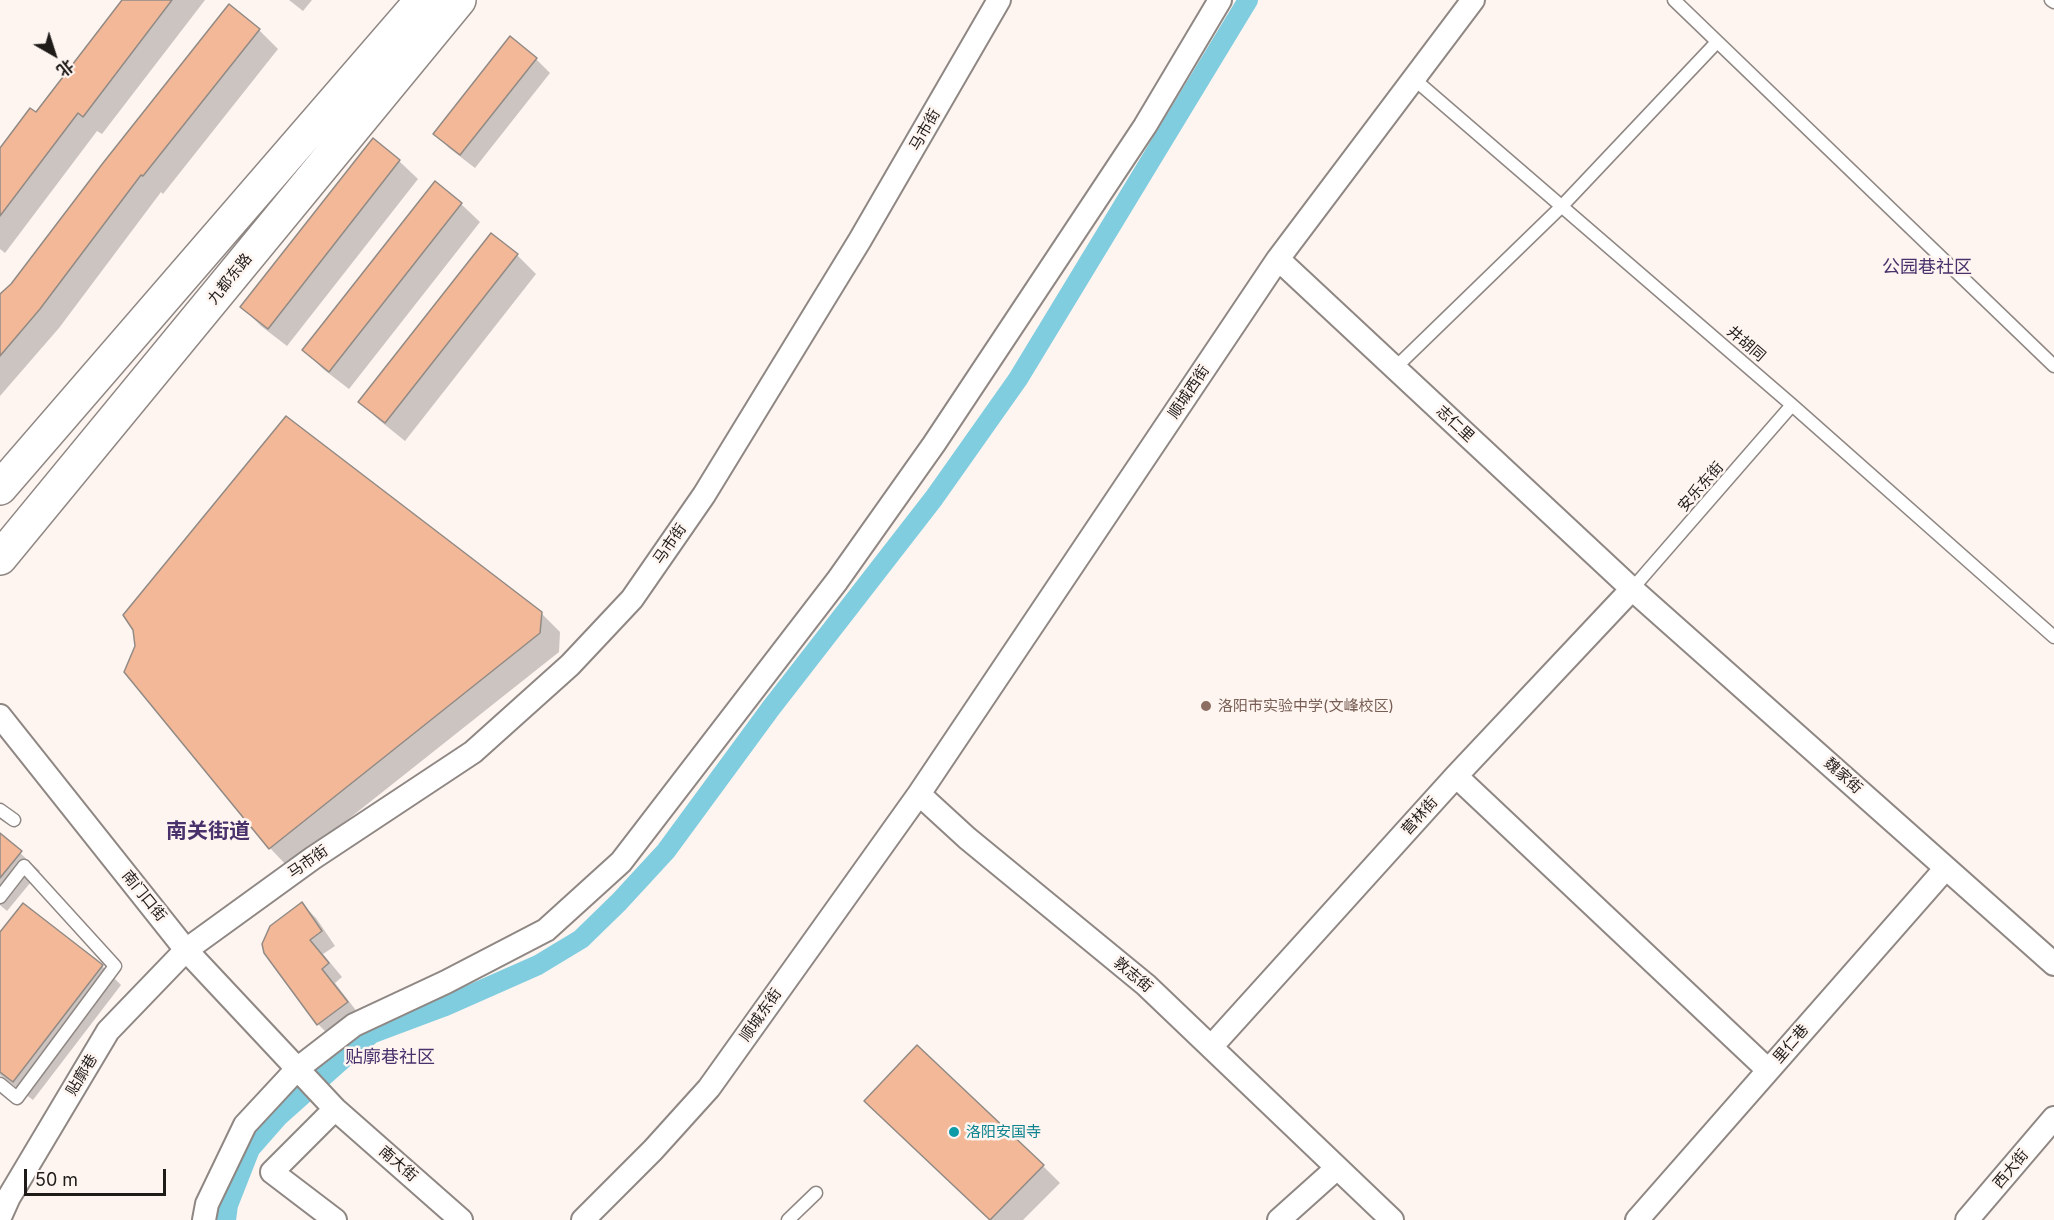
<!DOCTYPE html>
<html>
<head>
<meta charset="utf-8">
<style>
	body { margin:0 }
	#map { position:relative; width:2054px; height:1220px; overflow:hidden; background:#fef5f1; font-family:Inter,"Noto Sans SC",sans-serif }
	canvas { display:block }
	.north { position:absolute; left:24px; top:24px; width:60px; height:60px; -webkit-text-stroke:4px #fef5f1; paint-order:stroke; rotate:141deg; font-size:16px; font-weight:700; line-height:24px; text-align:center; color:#1e1b19 }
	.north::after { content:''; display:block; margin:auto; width:21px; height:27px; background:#1e1b19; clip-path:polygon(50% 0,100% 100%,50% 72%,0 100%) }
	.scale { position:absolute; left:24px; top:1169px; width:142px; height:27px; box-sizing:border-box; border:3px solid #1e1b19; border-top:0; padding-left:8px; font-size:18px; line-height:21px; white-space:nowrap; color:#1e1b19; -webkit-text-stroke:4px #fef5f1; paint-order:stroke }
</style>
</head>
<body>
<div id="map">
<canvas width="2054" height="1220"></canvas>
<div class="north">北</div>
<div class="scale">50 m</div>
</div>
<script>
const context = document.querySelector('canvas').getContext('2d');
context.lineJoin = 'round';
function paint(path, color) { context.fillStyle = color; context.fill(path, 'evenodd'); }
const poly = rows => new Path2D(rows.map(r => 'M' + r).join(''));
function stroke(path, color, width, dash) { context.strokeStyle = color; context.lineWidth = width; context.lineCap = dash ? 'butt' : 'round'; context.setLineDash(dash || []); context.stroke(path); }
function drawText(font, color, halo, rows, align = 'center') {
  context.font = font + ' Inter,"Noto Sans SC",sans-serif'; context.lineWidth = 5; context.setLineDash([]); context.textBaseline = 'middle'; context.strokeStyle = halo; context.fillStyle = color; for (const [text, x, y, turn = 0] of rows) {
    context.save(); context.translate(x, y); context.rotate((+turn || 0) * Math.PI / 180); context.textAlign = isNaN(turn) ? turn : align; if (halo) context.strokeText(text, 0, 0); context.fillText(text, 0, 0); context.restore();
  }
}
paint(poly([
	[123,0,205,0,102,134,97,131,5,253,0,249,0,150,36,114],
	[289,0,312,0,303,11],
	[229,6,259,30,278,49,163,194,161,192,59,328,0,396,0,298],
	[536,59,550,73,475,168,449,148,435,134],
	[399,161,418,179,287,346,261,326,242,307],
	[461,204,480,222,349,389,323,369,304,350],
	[517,255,536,274,405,441,379,420,360,402],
	[541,613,560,632,559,652,288,867,270,848,137,647],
	[0,835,40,871,7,911,0,905],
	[302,904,316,918,335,946,323,954,342,977,335,983,361,1017,332,1038,318,1024,265,952],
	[0,934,102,966,121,985,33,1100,0,1075],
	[883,1118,1043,1166,1060,1183,1023,1220,991,1220]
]), '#0003');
stroke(poly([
	[226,1220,228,1205,250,1149,279,1116,371,1034,443,1007,538,965,581,939,619,902,666,851,771,708,934,498,1018,379,1248,0]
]), '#80cddf', 20);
const building = poly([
	[122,0,172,0,83,117,78,113,0,216,0,148,30,108,36,112,122,0],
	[229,4,260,29,143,176,141,175,40,309,0,356,0,294,11,284,103,163,229,4],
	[510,36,537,58,460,155,433,134,510,36],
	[373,138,400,160,268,329,240,307,373,138],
	[435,181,462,203,329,372,302,350,435,181],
	[491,233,518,254,385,423,358,402,491,233],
	[286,416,542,612,540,633,269,849,124,672,135,646,133,630,123,615,286,416],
	[0,833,22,851,0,878,0,833],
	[302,902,322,931,310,940,329,963,322,969,348,1002,317,1025,264,953,262,944,270,926,302,902],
	[23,903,103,965,13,1082,0,1072,0,932,23,903],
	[917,1045,1044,1165,990,1220,864,1101,917,1045]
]);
paint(building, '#f2b898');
stroke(building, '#928a85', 1.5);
const service = poly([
	[1674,0,2054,366],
	[2051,0,2054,2],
	[1414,79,1792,405,2054,637],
	[1395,368,1562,206,1717,42],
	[1632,589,1792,405],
	[0,810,14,820],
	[0,897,24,866,115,966,17,1098,0,1084],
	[788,1220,816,1193]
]);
const minor = poly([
	[1278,259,1632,589,2054,964],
	[0,716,186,950,335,1109,461,1220],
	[1456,776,1768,1070],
	[919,794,967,838,1146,985,1392,1220],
	[1211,1047,1456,776,1632,589],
	[335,1109,272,1172,335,1220],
	[0,1217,9,1197,108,1031,186,950,313,858,473,752,570,665,632,599,704,495,860,240,999,0],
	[204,1220,207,1204,245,1125,297,1069,354,1025,446,982,546,930,621,862,837,581,934,444,1145,126,1220,0],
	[583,1220,653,1150,709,1088,919,794,1278,259,1473,0],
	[1279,1220,1337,1168],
	[1637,1220,1946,868],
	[1967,1220,2054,1118]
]);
const trunk = poly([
	[0,488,422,0],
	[0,558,459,0]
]);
stroke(service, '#8f8783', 15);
stroke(minor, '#8f8783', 26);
stroke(trunk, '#8f8783', 36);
stroke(service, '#fff', 12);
stroke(minor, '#fff', 22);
stroke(trunk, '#fff', 33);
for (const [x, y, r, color] of [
	[1206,706,6,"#8d6e63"],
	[954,1132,6,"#0f9aa8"]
]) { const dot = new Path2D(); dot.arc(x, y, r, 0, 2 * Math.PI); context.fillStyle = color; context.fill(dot); stroke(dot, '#fef5f1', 2); }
drawText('15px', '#1e1b19', '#fef5f1', [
	["马市街",925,130,-60],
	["九都东路",230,279,-51],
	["井胡同",1746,344,41],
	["顺城西街",1189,392,-56],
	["志仁里",1455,424,43],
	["安乐东街",1701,487,-49],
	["马市街",670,544,-55],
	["魏家街",1843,776,42],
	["营林街",1420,816,-48],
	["马市街",308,862,-35],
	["南门口街",144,896,51],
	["敦志街",1133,975,40],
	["顺城东街",761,1015,-55],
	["里仁巷",1791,1044,-49],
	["贴廓巷",82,1075,-59],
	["南大街",398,1164,41],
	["西大街",2011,1169,-50]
]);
drawText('15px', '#785e54', '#fef5f1', [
	["洛阳市实验中学(文峰校区)",1218,706]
], 'left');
drawText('15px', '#0d838f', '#fef5f1', [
	["洛阳安国寺",966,1132]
], 'left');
drawText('18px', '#49316c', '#fef5f1', [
	["公园巷社区",1927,268],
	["贴廓巷社区",390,1058]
]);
drawText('bold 21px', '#49316c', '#fef5f1', [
	["南关街道",208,832]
]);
</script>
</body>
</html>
